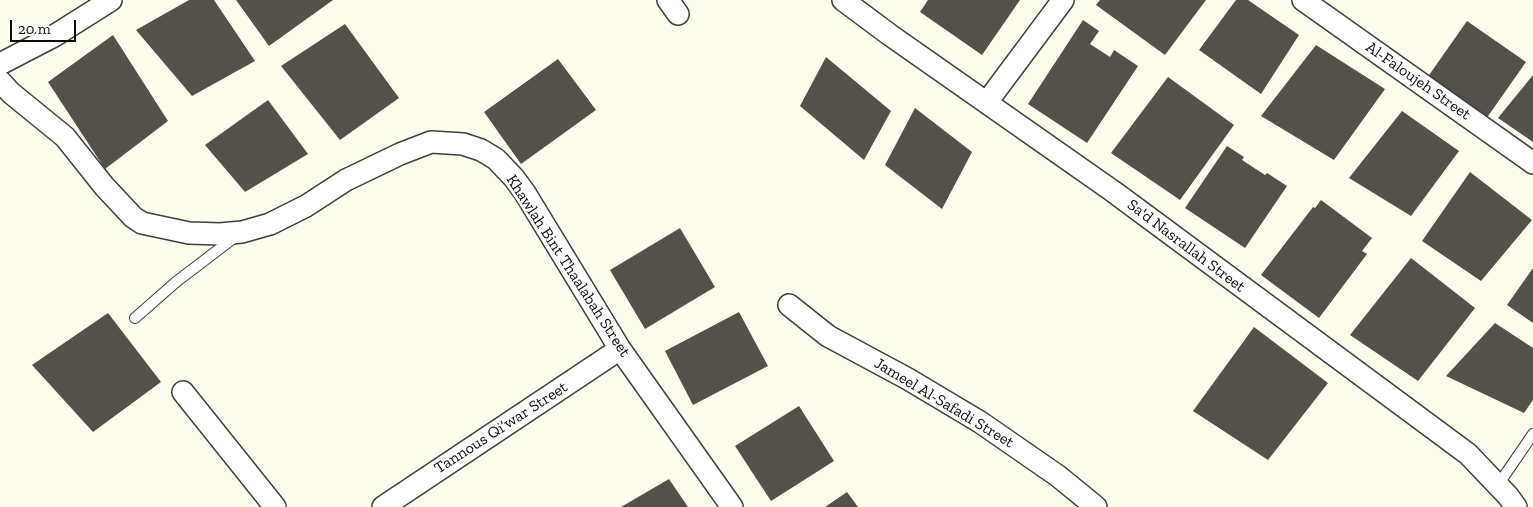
<!DOCTYPE html>
<html>
<head>
<meta charset="utf-8">
<style>
	body { margin:0 }
	#map { position:relative; width:1533px; height:507px; overflow:hidden; background:#fdfded; font-family:"Zilla Slab",serif }
	canvas { display:block }
	.scale { position:absolute; left:10px; top:20px; width:66px; height:22px; box-sizing:border-box; border:2px solid #0c0c0c; border-top:0; padding-left:6px; font-size:15px; line-height:18px; white-space:nowrap; color:#0c0c0c; -webkit-text-stroke:4px #fff; paint-order:stroke }
</style>
</head>
<body>
<div id="map">
<canvas width="1533" height="507"></canvas>
<div class="scale">20 m</div>
</div>
<script>
const context = document.querySelector('canvas').getContext('2d');
context.lineJoin = 'round';
function paint(path, color) { context.fillStyle = color; context.fill(path, 'evenodd'); }
const poly = rows => new Path2D(rows.map(r => 'M' + r).join(''));
function stroke(path, color, width, dash) { context.strokeStyle = color; context.lineWidth = width; context.lineCap = dash ? 'butt' : 'round'; context.setLineDash(dash || []); context.stroke(path); }
function drawText(font, color, halo, rows, align = 'center') {
  context.font = font + ' "Zilla Slab",serif'; context.lineWidth = 5; context.setLineDash([]); context.textBaseline = 'middle'; context.strokeStyle = halo; context.fillStyle = color; for (const [text, x, y, turn = 0] of rows) {
    context.save(); context.translate(x, y); context.rotate((+turn || 0) * Math.PI / 180); context.textAlign = isNaN(turn) ? turn : align; if (halo) context.strokeText(text, 0, 0); context.fillText(text, 0, 0); context.restore();
  }
}
paint(poly([
	[189,0,214,0,255,61,192,96,136,30],
	[236,0,333,0,269,46],
	[928,0,1020,0,982,55,920,12],
	[1100,0,1206,0,1165,55,1096,5],
	[1236,0,1248,0,1299,35,1261,94,1199,50],
	[1083,20,1099,31,1090,44,1110,57,1114,50,1138,66,1087,143,1028,104],
	[1467,21,1526,62,1486,119,1427,78],
	[345,24,399,98,340,140,281,66],
	[113,35,168,121,105,169,48,82],
	[1316,45,1385,89,1334,160,1261,116],
	[826,57,891,111,864,160,800,106],
	[558,59,596,110,521,164,484,112],
	[1533,75,1533,142,1498,118],
	[1168,77,1234,125,1180,200,1111,153],
	[268,100,308,154,245,192,205,145],
	[915,108,972,152,942,209,885,165],
	[1402,111,1459,151,1411,216,1349,178],
	[1227,146,1244,157,1242,160,1265,175,1267,173,1287,186,1245,248,1185,208],
	[1470,172,1532,220,1481,281,1422,241],
	[1321,200,1372,238,1362,251,1367,254,1319,318,1261,275,1313,207,1315,208],
	[680,228,715,287,645,329,610,270],
	[1411,258,1475,308,1418,381,1350,335],
	[1533,268,1533,323,1507,305],
	[739,312,768,366,693,405,665,351],
	[108,313,161,382,93,432,32,365],
	[1495,323,1533,348,1533,400,1524,413,1446,376],
	[1254,327,1328,383,1268,460,1193,411],
	[799,406,834,461,771,501,735,446],
	[669,479,688,507,621,507],
	[847,492,858,507,825,507]
]), '#54504a');
const lane = poly([
	[135,318,176,282,235,237],
	[1498,485,1533,434]
]);
const street = poly([
	[668,0,678,14],
	[843,0,890,35,1114,192,1468,454,1508,496,1516,507],
	[1303,0,1533,163],
	[0,64,54,36,111,0],
	[0,81,11,93,65,137,104,186,133,217,142,223,189,233,220,234,242,232,270,224,306,206,346,180,400,154,431,142,463,144,481,150,496,159,514,178,525,193,620,349,732,507],
	[987,102,1063,0],
	[789,305,828,336,908,379,980,422,1058,476,1096,507],
	[183,392,275,507],
	[383,507,620,349]
]);
stroke(lane, '#3f3f3f', 12);
stroke(street, '#3f3f3f', 24);
stroke(lane, '#fff', 10);
stroke(street, '#fff', 21);
drawText('16px', '#0c0c0c', '#fff', [
	["Al-Faloujeh Street",1418,81,35],
	["Sa'd Nasrallah Street",1186,246,37],
	["Khawlah Bint Thaalabah Street",568,266,57],
	["Jameel Al-Safadi Street",944,403,31],
	["Tannous Qi‘war Street",501,428,-33]
]);
</script>
</body>
</html>
